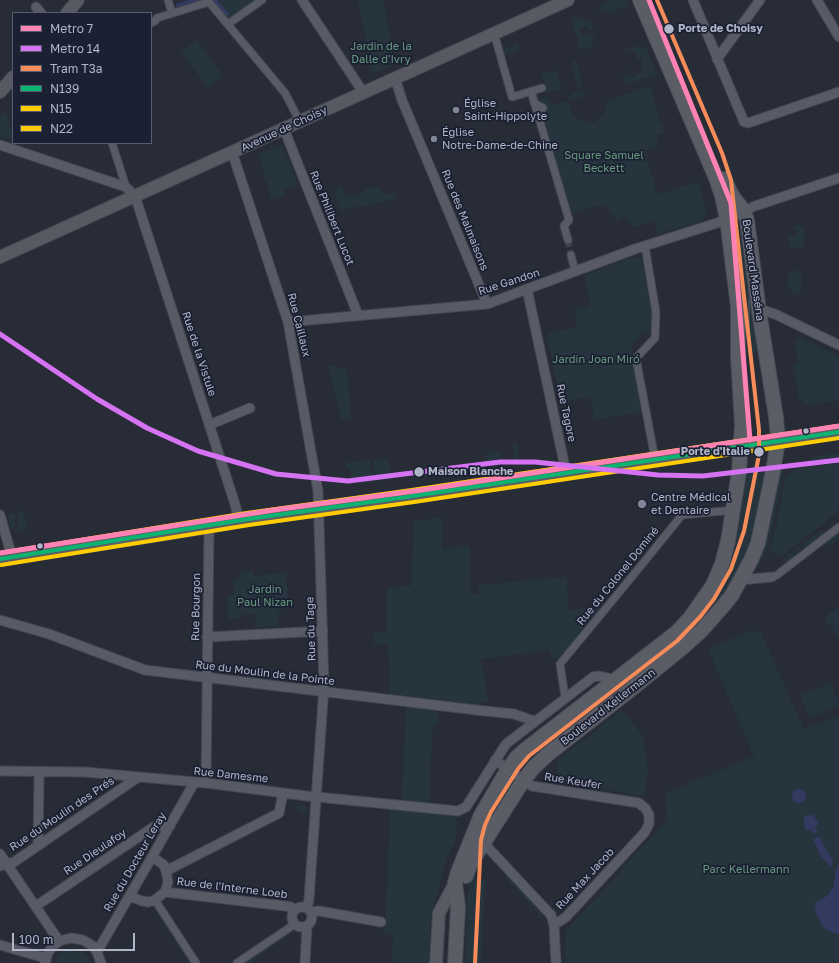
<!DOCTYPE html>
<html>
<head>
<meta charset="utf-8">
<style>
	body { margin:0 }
	#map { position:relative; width:839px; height:963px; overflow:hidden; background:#282c37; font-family:"Golos Text",sans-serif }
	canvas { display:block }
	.legend { position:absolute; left:12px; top:12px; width:140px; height:132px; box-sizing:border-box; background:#1b2032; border:1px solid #575c6e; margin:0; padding:5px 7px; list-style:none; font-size:12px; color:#b1b5c8 }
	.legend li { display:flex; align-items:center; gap:8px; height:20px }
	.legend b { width:20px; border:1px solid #575c6e }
	.scale { position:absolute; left:12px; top:933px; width:123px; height:18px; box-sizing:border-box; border:2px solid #b1b5c8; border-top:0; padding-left:5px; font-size:12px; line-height:14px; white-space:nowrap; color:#b1b5c8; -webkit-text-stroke:3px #1b2032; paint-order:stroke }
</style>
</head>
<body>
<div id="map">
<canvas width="839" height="963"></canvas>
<ul class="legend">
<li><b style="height:5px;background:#ff82b4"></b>Metro 7</li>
<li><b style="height:5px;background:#d573f2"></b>Metro 14</li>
<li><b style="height:5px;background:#f68c59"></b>Tram T3a</li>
<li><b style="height:5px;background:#0db370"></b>N139</li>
<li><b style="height:5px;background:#ffcd02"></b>N15</li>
<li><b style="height:5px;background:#ffcd02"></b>N22</li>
</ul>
<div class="scale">100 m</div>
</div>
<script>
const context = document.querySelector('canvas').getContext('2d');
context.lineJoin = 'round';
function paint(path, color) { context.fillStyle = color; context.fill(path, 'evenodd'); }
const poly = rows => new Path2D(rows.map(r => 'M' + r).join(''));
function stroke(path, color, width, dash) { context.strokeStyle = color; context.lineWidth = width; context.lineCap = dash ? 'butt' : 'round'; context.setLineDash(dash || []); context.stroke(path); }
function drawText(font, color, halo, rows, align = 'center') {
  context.font = font + ' "Golos Text",sans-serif'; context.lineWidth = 3.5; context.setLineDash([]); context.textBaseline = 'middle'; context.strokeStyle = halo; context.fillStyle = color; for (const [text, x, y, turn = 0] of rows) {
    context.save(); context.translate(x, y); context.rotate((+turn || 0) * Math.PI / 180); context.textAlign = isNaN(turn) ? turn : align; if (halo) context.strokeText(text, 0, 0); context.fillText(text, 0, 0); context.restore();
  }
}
paint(poly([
	[210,0,258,0,227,21],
	[358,0,383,0,396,64,372,74],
	[612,0,623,0,626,1,628,6,619,8,611,13,604,11,598,12,602,5],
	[575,17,579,17,584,20,590,21,593,23,592,27,593,30,589,31,587,27,583,27,579,31,582,36,586,36,588,34,595,36,592,45,585,50,581,50,580,48,571,19],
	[197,40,223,76,208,88,181,52],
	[517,43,519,50,505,55,504,49],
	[632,47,646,47,658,75,626,84,626,80,622,75,624,70,627,71,624,73,625,76,628,75,633,78,635,76,635,72,638,74,641,72,640,67,641,68,643,67,641,65,643,61,641,59,637,60,636,58,637,55,634,51,631,52,627,49,626,52,628,54,627,55,625,53,625,49,628,48,633,49],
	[576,61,583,86,578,88,571,62],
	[554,70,556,70,562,89,556,91,556,90,546,93,543,83,544,82,541,74,549,72,549,73,554,71],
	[650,86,661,123,663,123,664,133,656,136,659,146,645,151,657,194,699,182,706,212,703,220,658,234,654,220,633,227,625,216,617,221,605,204,571,214,539,100,548,97,551,106,567,101,571,111,575,117,585,123,592,123,599,119,604,112,607,105,606,101],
	[585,90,586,95,569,101,568,97,571,96,571,94],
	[3,113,6,114,13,136,11,139,0,136,0,115],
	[282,145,298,184,283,190,285,195,272,200,268,191,270,190,262,175,265,174,258,155],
	[342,186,345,195,350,197,357,196,368,188,380,187,383,195,395,192,397,199,341,210,334,189],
	[798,225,804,228,804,246,801,248,792,248,789,245,789,234,794,237,798,232,792,228],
	[747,239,762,352,744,354,734,241],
	[633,257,639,258,643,262,651,303,651,331,639,333,638,339,631,345,642,412,594,420,590,397,558,403,558,400,560,399,547,334,577,327,574,309,590,306,585,275],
	[792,271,799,271,801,274,801,290,799,294,794,294,788,286,788,274],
	[799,337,839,356,839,400,808,405,798,397,795,371,792,366,798,364,795,344],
	[336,365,337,369,347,368,351,419,341,419,328,367],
	[512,444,517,444,520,460,515,461],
	[501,451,503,465,495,466,495,463,492,464,491,460,486,460,486,453],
	[839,453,839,457,813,461,812,457],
	[388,458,390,472,392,472,393,479,376,481,373,460],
	[370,460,373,482,352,484,350,468,346,468,345,463],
	[839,463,839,511,780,557,770,550,778,519,785,479,795,469],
	[781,468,784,468,771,534,765,553,753,576,751,575,762,552,768,534],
	[767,471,753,542,719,607,709,599,745,474],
	[24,511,27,530,18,531,18,512],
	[15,513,15,531,12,529,7,514],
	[442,517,442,549,469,546,470,553,468,553,468,555,470,555,471,594,479,594,479,585,567,577,568,610,603,607,563,656,559,658,551,659,550,650,481,659,488,702,480,701,480,705,390,694,388,644,374,644,374,633,387,632,387,588,411,586,414,521],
	[822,530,825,535,806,549,802,545],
	[839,531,839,538,829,546,825,541],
	[799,547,801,549,794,554,796,556,785,564,782,560],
	[253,570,253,576,286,572,289,608,282,609,278,614,279,626,256,627,255,614,241,615,241,618,228,619,227,596,234,595,233,579,240,579,240,572],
	[839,607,839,635,838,636,824,618],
	[753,630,754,632,761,633,804,729,839,716,839,963,566,963,565,939,566,931,668,819,665,800,666,793,754,756,708,649],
	[831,683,839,703,839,706,809,718,800,695],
	[406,706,434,709,434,712,437,712,438,725,433,725,429,803,402,800],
	[622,710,643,736,648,768,644,796,567,784,561,782,558,778,556,761],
	[567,786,635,796,634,799,567,788],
	[294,806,306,806,305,815,293,807],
	[390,808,452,816,457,820,456,840,446,859,431,916,429,963,392,963,393,934,383,932,386,913],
	[506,874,542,914,540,916,505,876],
	[472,878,485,880,481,963,465,963,467,925,469,925,467,923,468,895],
	[155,908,171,931,169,933,154,909],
	[443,920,446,921,444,963,441,963],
	[281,928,283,929,233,963,229,963],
	[289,933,289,935,249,963,245,963],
	[176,939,192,963,189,963,174,941],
	[72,949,76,949,75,951,77,952,79,952,80,950,84,953,87,956,90,963,55,963,57,958,62,952]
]), '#25343d');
paint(poly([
	[188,0,204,0,177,8,176,4],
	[210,0,217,0,229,14,225,18],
	'792 796a7 7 0 1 1 14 0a7 7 0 1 1-14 0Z',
	[812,814,819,823,815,828,817,832,813,834,811,830,805,830,804,821,804,817],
	[819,836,833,861,831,867,820,855,814,840],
	[839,863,839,934,829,931,822,926,817,916,815,909,816,902,827,896,833,888,835,878,836,868]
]), '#323b5f');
stroke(poly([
	[568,240,571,255]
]), '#3d414d', 7, [7, 3.5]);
const pedestrian = poly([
	[168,0,172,13],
	[151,23,155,21,157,18,209,2,285,93,300,122],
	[228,24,262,0],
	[494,33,512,97,542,88],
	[531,91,569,220,564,226,568,240],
	[534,103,543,108],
	[112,143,126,187],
	[645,246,656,312,655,338,636,358,655,459],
	[571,255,575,271],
	[772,577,777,575,839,527],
	[565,697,560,664,635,573,682,515,733,510],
	[155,900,196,963],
	[237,963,295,924]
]);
const minor = poly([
	[302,0,363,92],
	[693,0,744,122,748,123,839,92],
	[817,0,839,37],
	[36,7,41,13],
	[717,59,760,0],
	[395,78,402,100,487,304],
	[284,129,358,315],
	[0,145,126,187,135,196,235,504,239,520],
	[232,152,288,322,318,491,324,686,309,899,307,908],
	[527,289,566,472],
	[759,311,766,311,777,315,839,345],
	[288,322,487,304,635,249,717,223,755,206,839,178],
	[209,425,250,408],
	[0,515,12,557],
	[741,580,772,577],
	[0,620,49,634,145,670,476,710,514,714,534,721],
	[207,637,323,631],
	[495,760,532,786,639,803,646,809,649,815,649,824,645,832,566,917,554,925],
	[0,771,85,772,206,783,307,796,458,811,466,807,506,744,593,677,599,676,617,680],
	[206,783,209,526],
	[480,839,551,915,554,925,556,963],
	[38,845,39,779,40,772],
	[0,854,59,941],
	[0,866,14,862,137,778],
	[166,871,279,813,283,793],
	[165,892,285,906,291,907,294,910],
	[130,896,142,901,148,902,155,900,165,892,168,882,166,871,164,865,152,857],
	[36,906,155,826,170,826],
	'292 917a10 10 0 1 1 20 0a10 10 0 1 1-20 0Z',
	[311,912,319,911,381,922],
	[0,945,45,958],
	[97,952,152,857,194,783],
	[45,963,48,953,52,947,59,941,71,938,83,940,93,946,97,952,101,963],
	[305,963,307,926]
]);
const secondary = poly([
	[67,13,78,0],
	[0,92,13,77],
	[0,257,568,0],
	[436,963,439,913,455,883]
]);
const primary = poly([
	[0,559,190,529,248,519,413,496,839,432],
	[466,876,470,865,474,858,523,781,534,767,547,755,634,687,682,648,702,630,724,605,732,595,751,560,758,543,773,471,778,441,776,417,759,311,747,220,744,211,733,197,724,179],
	[455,963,458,907,455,883,458,872,481,815,508,769,516,758,526,749,677,632,690,618,713,585,722,564,728,541,739,472,742,425,738,357,738,307,727,219,722,196,716,178,640,0]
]);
stroke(pedestrian, '#444750', 9);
stroke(minor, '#444750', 11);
stroke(secondary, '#444750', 14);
stroke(primary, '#454954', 16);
stroke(pedestrian, '#585a65', 7);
stroke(minor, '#585a65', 9);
stroke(secondary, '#575963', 12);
stroke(primary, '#5b5d66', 14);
stroke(poly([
	[749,335,749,300]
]), '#5c5f68', 1);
stroke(poly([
	[0,559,248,519,413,496,839,432]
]), '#0db370', 4);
stroke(poly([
	[1,565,249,525,414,502,839,438]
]), '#ffcd02', 4);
stroke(poly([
	[0,553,247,513,412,490,838,426]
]), '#ffcd02', 4);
stroke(poly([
	[475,963,481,840,485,825,491,812,518,769,529,756,677,641,700,617,714,599,731,569,744,531,759,455,759,430,731,180,722,153,657,0]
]), '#f68c59', 4);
stroke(poly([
	[649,0,731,203,750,440],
	[0,553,274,510,422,490,839,426]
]), '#ff82b4', 5);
stroke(poly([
	[0,334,97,399,147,428,198,451,276,474,348,481,500,462,535,462,658,475,703,476,839,460]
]), '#d573f2', 5);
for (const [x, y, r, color] of [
	[669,29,5.5,"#b1b5c8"],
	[456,110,4,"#818595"],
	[434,139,4,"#818595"],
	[806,431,3.5,"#b1b5c8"],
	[759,452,5.5,"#b1b5c8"],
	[419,472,5.5,"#b1b5c8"],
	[642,504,5,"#818595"],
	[40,546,3.5,"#b1b5c8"]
]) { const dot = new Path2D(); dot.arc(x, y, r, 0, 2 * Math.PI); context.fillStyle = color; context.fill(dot); stroke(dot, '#1b2032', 1.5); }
drawText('bold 11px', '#b1b5c8', '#1b2032', [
	["Porte de Choisy",678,29],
	["Porte d'Italie",750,452,"right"],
	["Maison Blanche",428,472]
], 'left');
drawText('11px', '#679a7e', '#1b2032', [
	["Jardin de la",381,47],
	["Dalle d'Ivry",381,60],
	["Square Samuel",604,156],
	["Beckett",604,169],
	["Jardin Joan Miró",596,360],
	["Jardin",265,590],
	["Paul Nizan",265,603],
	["Parc Kellermann",746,870]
]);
drawText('11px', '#b1b5c8', '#1b2032', [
	["Église",464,104],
	["Saint-Hippolyte",464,117],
	["Église",442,133],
	["Notre-Dame-de-Chine",442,146],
	["Centre Médical",651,498],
	["et Dentaire",651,511]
], 'left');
drawText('11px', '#b1b5c8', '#1b2032', [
	["Avenue de Choisy",284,129,-25],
	["Rue Philibert Lucot",332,218,68],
	["Rue des Malmaisons",465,220,68],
	["Boulevard Masséna",753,270,82],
	["Rue Gandon",509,282,-18],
	["Rue Caillaux",299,325,76],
	["Rue de la Vistule",199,354,72],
	["Rue Tagore",566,413,78],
	["Rue du Colonel Dominé",618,576,-51],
	["Rue Bourgon",196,607,-89],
	["Rue du Tage",311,629,-92],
	["Rue du Moulin de la Pointe",265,673,7],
	["Boulevard Kellermann",608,707,-38],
	["Rue Damesme",231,775,6],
	["Rue Keufer",573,781,9],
	["Rue du Moulin des Prés",62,814,-34],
	["Rue Dieulafoy",95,852,-34],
	["Rue du Docteur Leray",135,862,-60],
	["Rue Max Jacob",585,879,-47],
	["Rue de l'Interne Loeb",232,888,7]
]);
</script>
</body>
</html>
